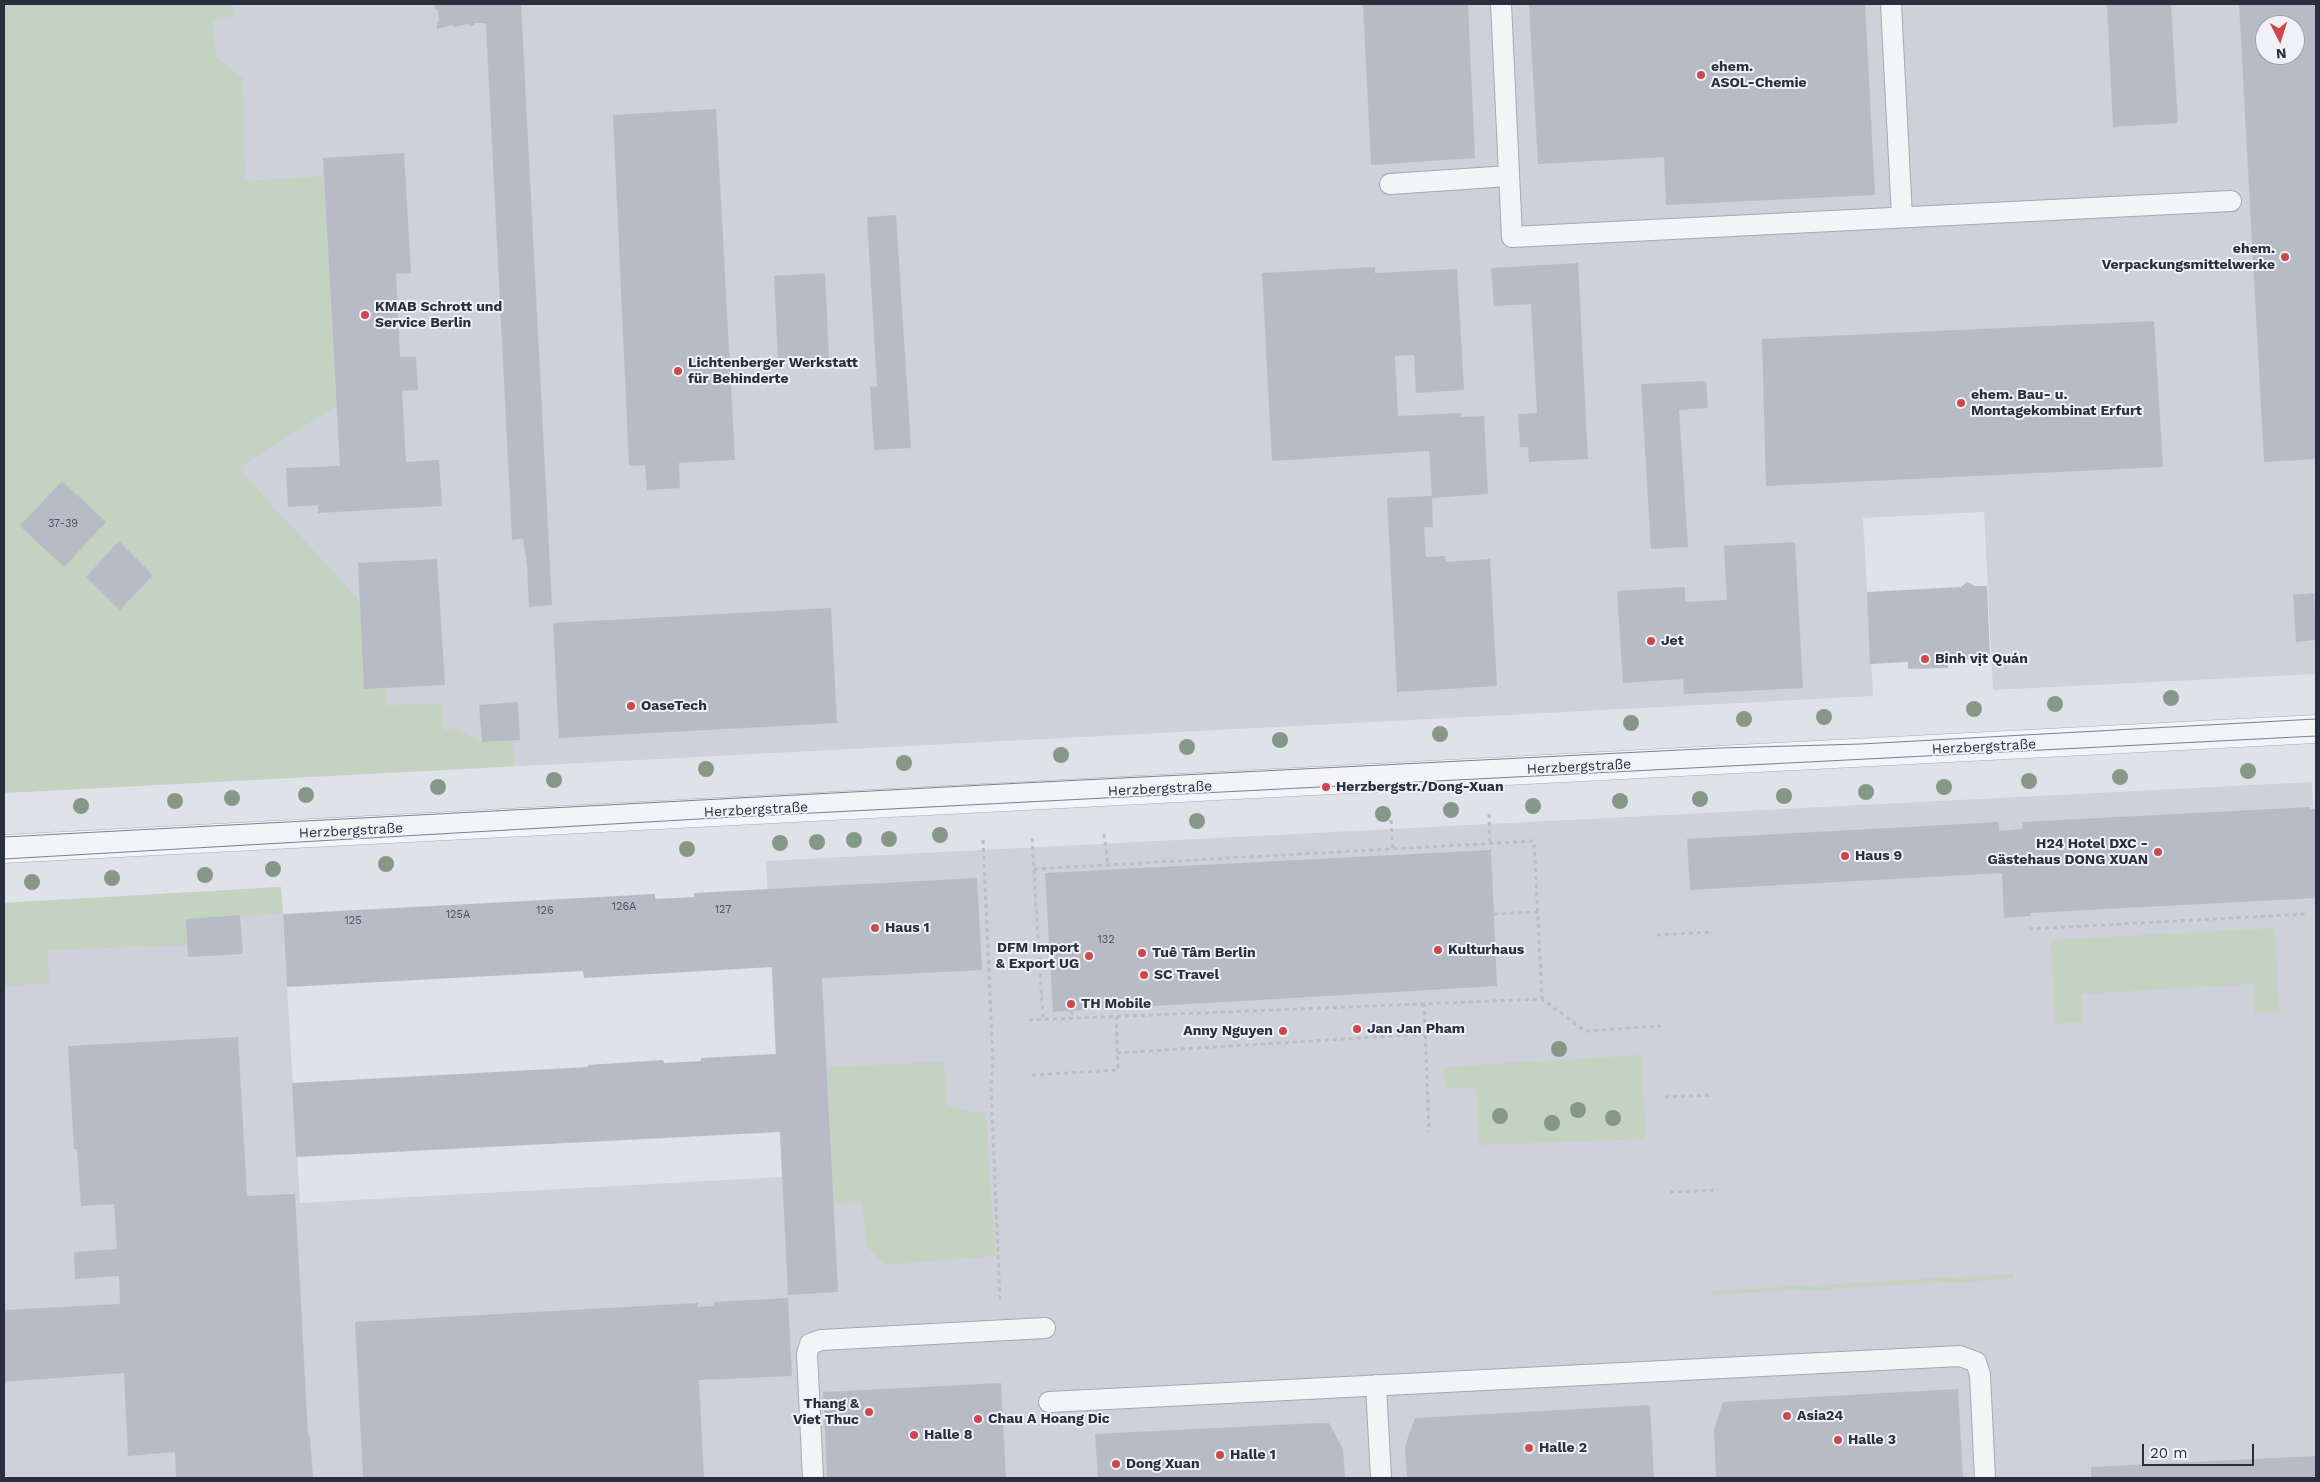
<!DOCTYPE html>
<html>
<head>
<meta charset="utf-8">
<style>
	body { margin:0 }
	#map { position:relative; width:2320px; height:1482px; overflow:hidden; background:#e0e2e9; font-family:"Work Sans",sans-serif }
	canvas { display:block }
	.frame { position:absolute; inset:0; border:5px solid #292f3f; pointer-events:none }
	.north { position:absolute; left:2255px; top:15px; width:50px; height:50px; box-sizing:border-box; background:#eff1f6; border:1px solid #a0a3ad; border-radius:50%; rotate:175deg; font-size:14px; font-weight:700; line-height:20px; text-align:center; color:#292f3f }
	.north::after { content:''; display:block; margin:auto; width:18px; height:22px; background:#cb4850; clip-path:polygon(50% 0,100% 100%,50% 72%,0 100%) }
	.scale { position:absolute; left:2142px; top:1444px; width:112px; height:22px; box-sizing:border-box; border:2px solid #292f3f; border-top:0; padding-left:6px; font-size:15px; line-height:18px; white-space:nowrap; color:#292f3f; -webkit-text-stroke:4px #eff1f6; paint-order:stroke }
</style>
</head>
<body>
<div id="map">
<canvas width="2320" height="1482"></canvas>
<div class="frame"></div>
<div class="north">N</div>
<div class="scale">20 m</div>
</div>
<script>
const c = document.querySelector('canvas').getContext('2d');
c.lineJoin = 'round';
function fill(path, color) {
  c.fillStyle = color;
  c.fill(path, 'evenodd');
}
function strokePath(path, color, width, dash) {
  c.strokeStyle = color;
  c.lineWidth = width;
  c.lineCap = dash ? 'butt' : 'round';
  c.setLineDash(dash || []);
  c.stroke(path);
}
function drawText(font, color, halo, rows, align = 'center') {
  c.font = font + ' "Work Sans",sans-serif';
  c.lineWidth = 4;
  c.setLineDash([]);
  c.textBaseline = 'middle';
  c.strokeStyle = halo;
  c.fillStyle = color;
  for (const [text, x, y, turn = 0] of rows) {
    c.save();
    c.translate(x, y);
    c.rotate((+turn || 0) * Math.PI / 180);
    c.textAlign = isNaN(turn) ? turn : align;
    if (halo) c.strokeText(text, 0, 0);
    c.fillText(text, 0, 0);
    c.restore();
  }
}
fill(new Path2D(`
	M4 4H2316V674L1993 690 1984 512 1863 518 1873 696 22 792ZM2265 25H2295V55H2265Z
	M2312 782 2316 870V1478H4V903L281 887 300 1203 782 1177 766 861Z`), '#ced1da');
fill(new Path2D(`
	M4 4H232L235 15 212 21 217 58 243 79 245 181 324 176 336 406 238 468 360 601 364 689H385V705L443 704V731L455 728 482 742 514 740 513 766 4 793Z
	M281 887 283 914 186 919 187 945 48 950 49 983 4 986V903Z
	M2275 928 2279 1012 2255 1013 2253 984 2081 994 2082 1022 2055 1024 2051 940Z
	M1641 1055 1646 1139 1479 1145 1476 1087 1445 1089 1444 1067Z
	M944 1062 946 1105 978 1113 985 1111 995 1256 885 1265 867 1246 862 1203 833 1204 827 1067Z
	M2013 1274V1279L1713 1295V1291Z`), '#c4d2c1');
fill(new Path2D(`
	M438 4H521L552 605 529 607 527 565 523 539 512 540 486 25 485 23H474L475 26H469L468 24 453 27V25L437 29V22L439 23 438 10H435V5Z
	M1363 4H1468L1475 158 1371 165Z
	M1529 4H1865L1875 195 1666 205 1664 157 1538 164Z
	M2107 4H2171L2178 123 2113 127Z
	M2239 4H2316V459L2264 462ZM2265 25H2295V55H2265Z
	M716 109 735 460 679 463 680 488 647 490 645 465 629 466 613 115Z
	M404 153 411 273 396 274 400 357H416L418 390 402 391 406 462 439 460 442 506 318 513V505L288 507 286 468 340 466 323 158Z
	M896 215 911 448 874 450 870 387 877 386 867 217Z
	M1578 263 1588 459 1529 462 1528 447H1520L1518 414 1537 413 1531 304 1494 306 1491 268Z
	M1375 267V273L1457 269 1464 390 1416 393 1414 355 1395 356 1398 416 1461 413V417L1484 416 1488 494 1432 498 1433 527H1424L1426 557 1445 556 1446 562 1490 559 1497 686 1397 692 1387 498 1432 496 1429 451 1272 461 1262 273Z
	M825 273 829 359 778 361 774 276Z
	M2154 321 2163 467 1766 486 1762 339Z
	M1706 381 1708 408 1679 410 1688 547 1651 549 1641 384Z
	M62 481 106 522 64 567 20 526Z
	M119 541 153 575 120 610 86 577Z
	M1795 542 1803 688 1684 694 1683 679 1623 683 1617 591 1685 587V602L1727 600 1724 546Z
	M437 559 445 685 364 689 358 563Z
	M1967 582 1975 586H1987L1990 658 1948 661V668L1908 669V662L1870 664 1867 592 1961 587Z
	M2314 593 2316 640 2296 642 2293 595Z
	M831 608 837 723 559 738 553 623Z
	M518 702 520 740 482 742 479 705Z
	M2310 807V809H2316V898L2030 913 2031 916 2004 918 2002 873 1690 890 1687 839 1999 822V831L2023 829 2022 822Z
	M1491 850 1497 986 1053 1012 1045 873Z
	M977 878 982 970 822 978 838 1292 788 1295 780 1132 296 1157 292 1083 588 1067V1065L663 1060 664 1063 701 1061V1058L776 1054 772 967 584 978 583 971 287 987 283 914 655 894V899L694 897V893Z
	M240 915 243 954 188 957 186 919Z
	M238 1037 247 1196 295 1194 308 1435 310 1436 313 1478H176L175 1452 128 1456 124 1373 4 1382V1310L120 1304 119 1276 75 1279 74 1252 117 1249 114 1204 81 1206 77 1149H74L68 1046Z
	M788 1298 792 1376 699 1380 704 1478H363L355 1322 698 1303V1307L714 1306V1302Z
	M1001 1383 1006 1478H827L823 1392Z
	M1958 1389 1963 1478H1716L1714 1429 1723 1402Z
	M1650 1405 1654 1478H1407L1405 1446 1415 1418Z
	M1317 1423H1329L1343 1449 1345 1478H1098L1095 1434Z
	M2316 1456V1478H2091V1467Z`), '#b7bbc5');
const service = new Path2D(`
	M1501 4 1512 237 2231 201
	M1891 4 1902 217
	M1390 184 1509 176
	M1376 1385 1381 1478
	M1049 1402 1960 1356 1976 1362 1980 1375 1985 1478
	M813 1478 807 1354 810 1344 821 1340 1045 1328`);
const tertiary = new Path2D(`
	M4 849 2316 729`);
strokePath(service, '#a5a9b3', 22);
strokePath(tertiary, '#a5a9b3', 29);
strokePath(new Path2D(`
	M1489 814 1490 844
	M1391 820 1393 850
	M1104 834 1108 865
	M1032 838 1043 1020
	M983 840 993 1062 991 1086 1000 1302
	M1034 869 1534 841 1542 999
	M1494 914 1538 912
	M2029 929 2306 914
	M1657 935 1712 932
	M1424 1003 1429 1132
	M1072 1011V1019
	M1029 1020 1542 999 1585 1031 1661 1026
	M1117 1053 1425 1034
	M1032 1075 1118 1070 1116 1017
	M1665 1097 1713 1095
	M1670 1192 1719 1190`), '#babdc3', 3, [4, 4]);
strokePath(service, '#f2f4f7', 20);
strokePath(tertiary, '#f2f4f7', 28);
strokePath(new Path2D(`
	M4 837 1003 784 1720 748 1861 744 2316 719
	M4 859 734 817 2316 736`), '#7a8192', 1);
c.fillStyle = '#859887';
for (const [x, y] of [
	[2171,698],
	[2055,704],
	[1974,709],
	[1824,717],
	[1744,719],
	[1631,723],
	[1440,734],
	[1280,740],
	[1187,747],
	[1061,755],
	[904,763],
	[706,769],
	[2248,771],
	[2120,777],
	[554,780],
	[2029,781],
	[438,787],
	[1944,787],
	[1866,792],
	[306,795],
	[1784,796],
	[232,798],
	[1700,799],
	[175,801],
	[1620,801],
	[81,806],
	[1533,806],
	[1451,810],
	[1383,814],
	[1197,821],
	[940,835],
	[889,839],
	[854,840],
	[817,842],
	[780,843],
	[687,849],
	[386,864],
	[273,869],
	[205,875],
	[112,878],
	[32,882],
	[1559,1049],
	[1578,1110],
	[1500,1116],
	[1613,1118],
	[1552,1123]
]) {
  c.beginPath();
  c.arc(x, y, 8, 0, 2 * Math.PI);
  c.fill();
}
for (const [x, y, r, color] of [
	[1701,75,5,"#cb4850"],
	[2285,257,5,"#cb4850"],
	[365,315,5,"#cb4850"],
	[678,371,5,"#cb4850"],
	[1961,403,5,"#cb4850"],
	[1651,641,5,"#cb4850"],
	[1925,659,5,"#cb4850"],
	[631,706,5,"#cb4850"],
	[1326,787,5,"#cb4850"],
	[2158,852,5,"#cb4850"],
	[1845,856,5,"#cb4850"],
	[875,928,5,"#cb4850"],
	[1438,950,5,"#cb4850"],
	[1142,953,5,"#cb4850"],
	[1089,956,5,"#cb4850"],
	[1144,975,5,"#cb4850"],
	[1071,1004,5,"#cb4850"],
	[1357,1029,5,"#cb4850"],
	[1283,1031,5,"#cb4850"],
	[869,1412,5,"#cb4850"],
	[1787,1416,5,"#cb4850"],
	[978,1419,5,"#cb4850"],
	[914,1435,5,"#cb4850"],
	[1838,1440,5,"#cb4850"],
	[1529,1448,5,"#cb4850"],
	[1220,1455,5,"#cb4850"],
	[1116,1464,5,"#cb4850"]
]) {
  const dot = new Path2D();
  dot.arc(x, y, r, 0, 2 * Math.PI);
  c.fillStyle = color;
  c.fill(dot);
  strokePath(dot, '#eff1f6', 2);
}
drawText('11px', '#4c5260', null, [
	["37-39",63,524],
	["126A",624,907],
	["127",723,910],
	["126",545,911],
	["125A",458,915],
	["125",353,921],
	["132",1106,940]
]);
drawText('bold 14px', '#292f3f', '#eff1f6', [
	["ehem.",1711,67],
	["ASOL-Chemie",1711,83],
	["ehem.",2275,249,"right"],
	["Verpackungsmittelwerke",2275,265,"right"],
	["KMAB Schrott und",375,307],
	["Service Berlin",375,323],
	["Lichtenberger Werkstatt",688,363],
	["für Behinderte",688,379],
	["ehem. Bau- u.",1971,395],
	["Montagekombinat Erfurt",1971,411],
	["Jet",1661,641],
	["Binh vịt Quán",1935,659],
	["OaseTech",641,706],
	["Herzbergstr./Dong-Xuan",1336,787],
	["H24 Hotel DXC -",2148,844,"right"],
	["Gästehaus DONG XUAN",2148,860,"right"],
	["Haus 9",1855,856],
	["Haus 1",885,928],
	["DFM Import",1079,948,"right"],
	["& Export UG",1079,964,"right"],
	["Kulturhaus",1448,950],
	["Tuê Tâm Berlin",1152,953],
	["SC Travel",1154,975],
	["TH Mobile",1081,1004],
	["Jan Jan Pham",1367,1029],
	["Anny Nguyen",1273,1031,"right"],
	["Thang &",859,1404,"right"],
	["Viet Thuc",859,1420,"right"],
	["Asia24",1797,1416],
	["Chau A Hoang Dic",988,1419],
	["Halle 8",924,1435],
	["Halle 3",1848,1440],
	["Halle 2",1539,1448],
	["Halle 1",1230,1455],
	["Dong Xuan",1126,1464]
], 'left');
drawText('14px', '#292f3f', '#eff1f6', [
	["Herzbergstraße",1984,747,-3],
	["Herzbergstraße",1579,767,-3],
	["Herzbergstraße",1160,789,-3],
	["Herzbergstraße",756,810,-3],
	["Herzbergstraße",351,831,-3]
]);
</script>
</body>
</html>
